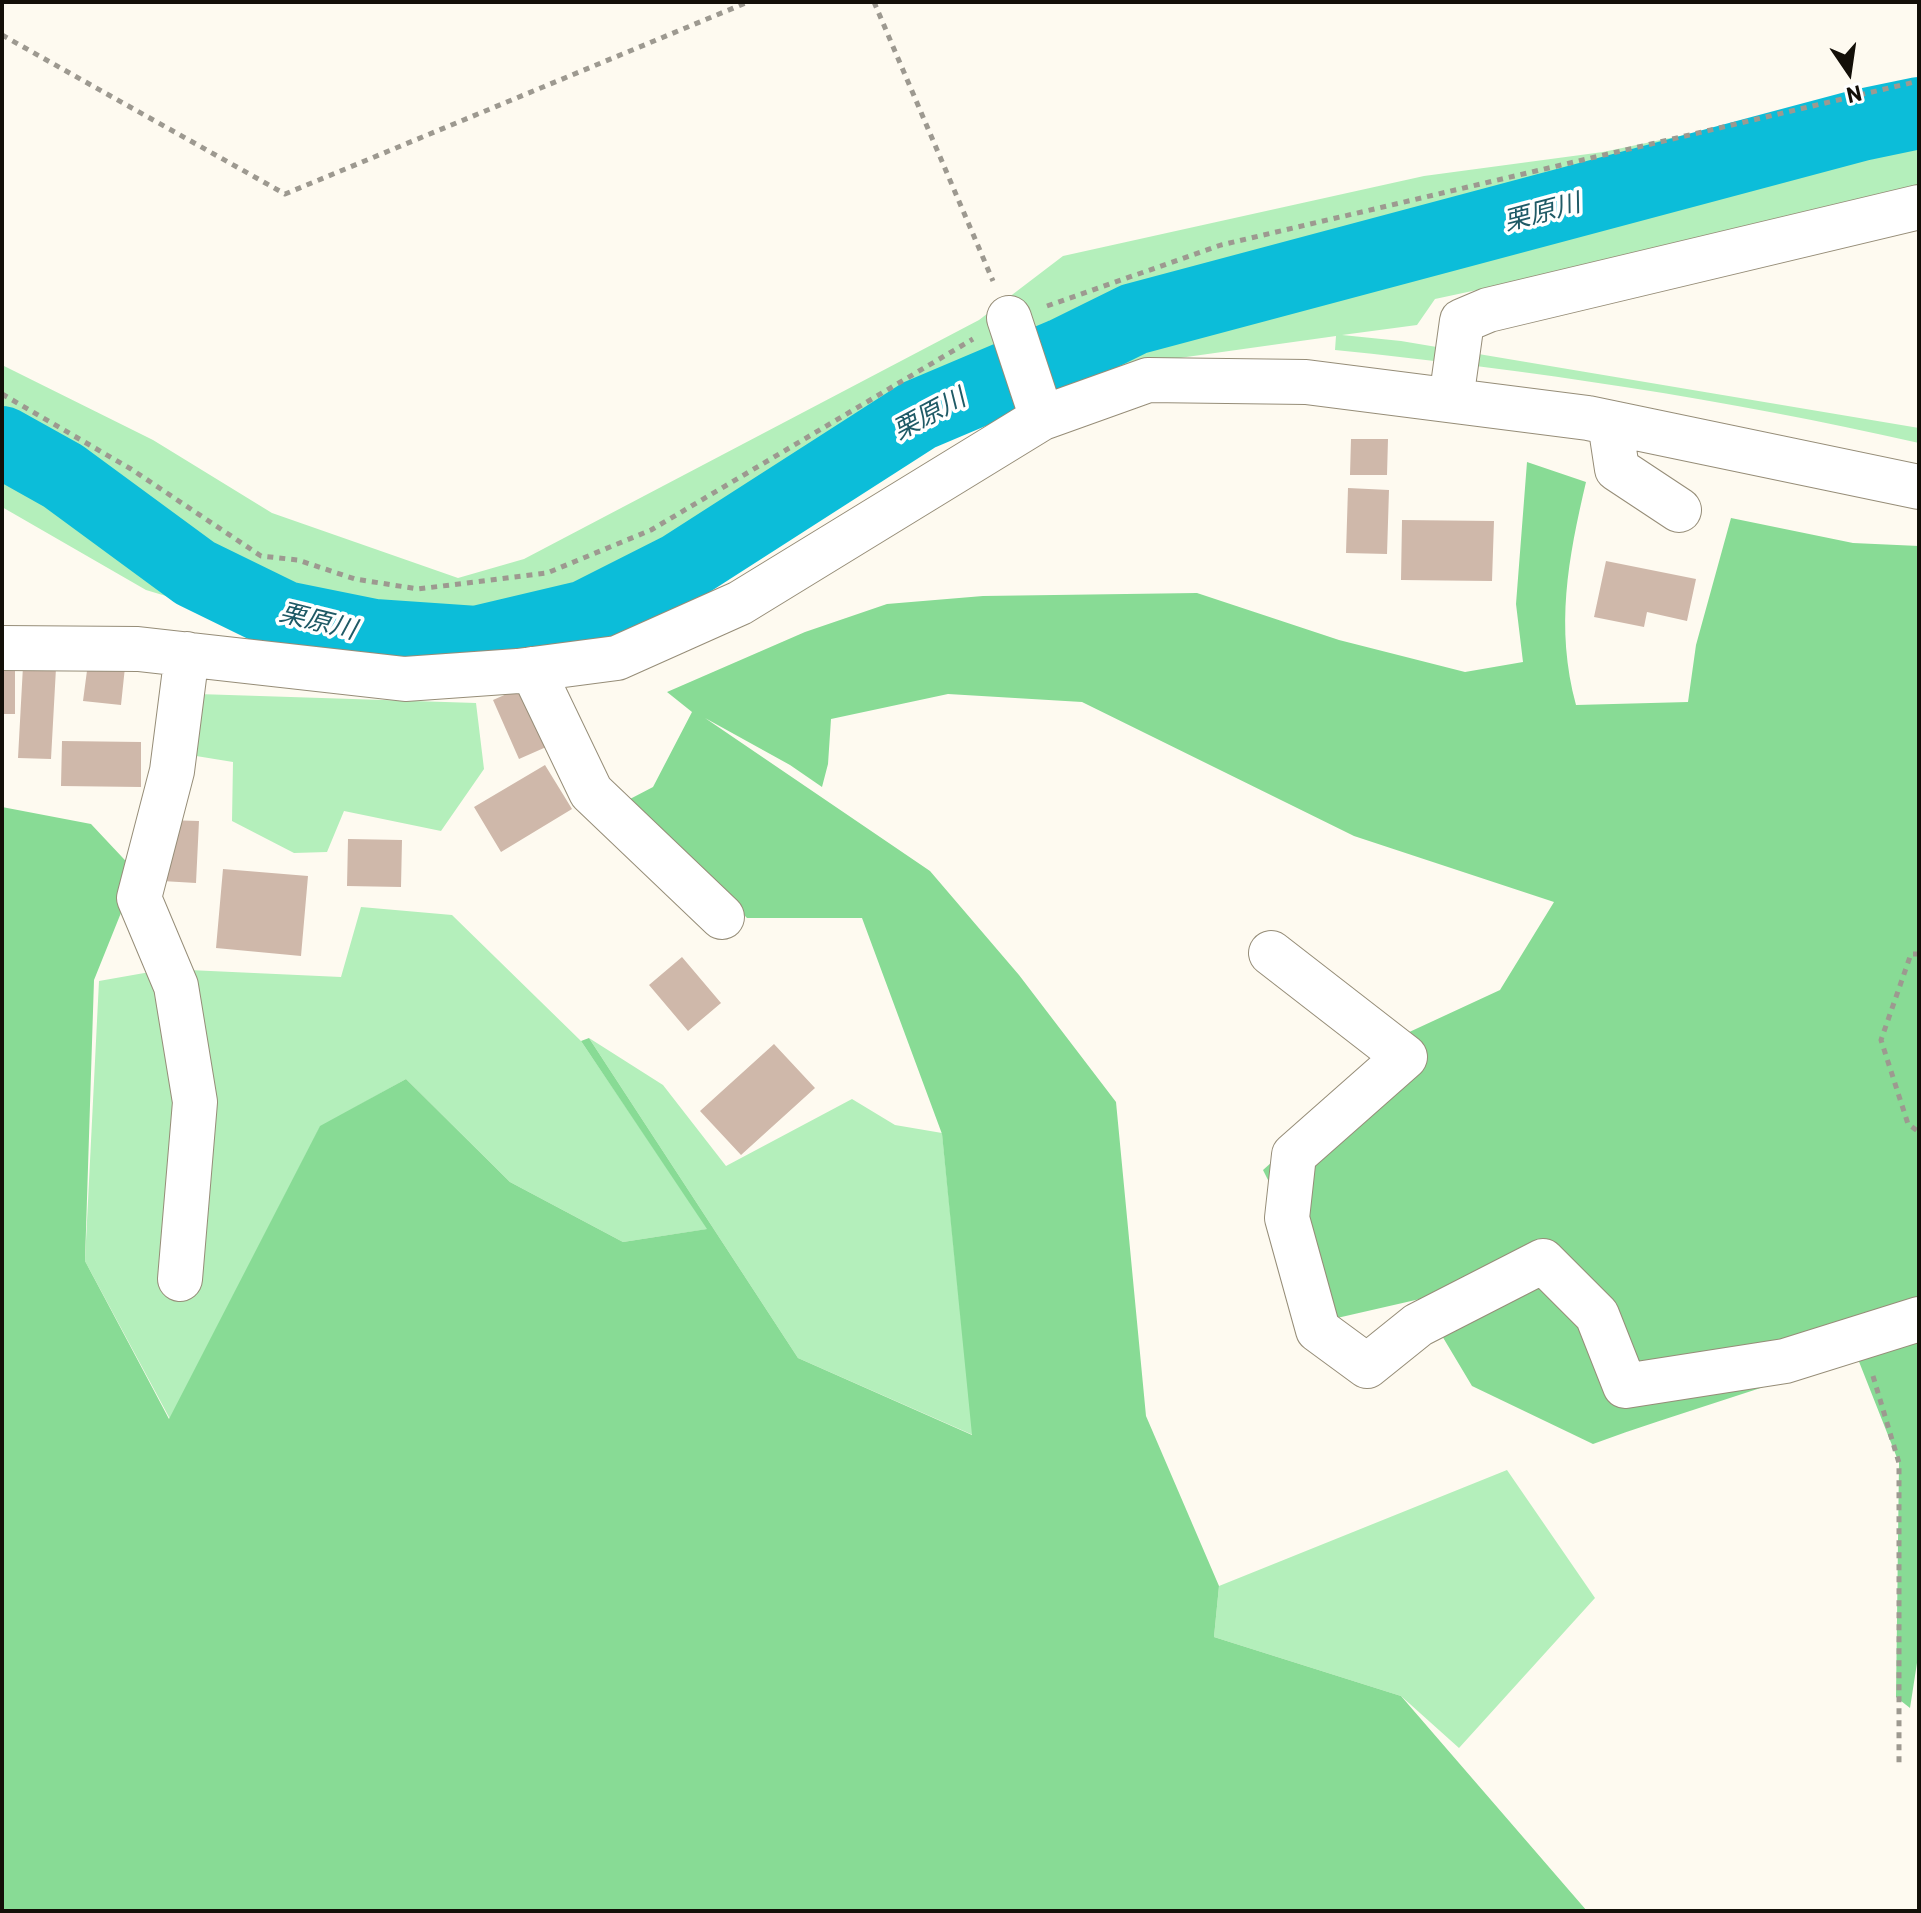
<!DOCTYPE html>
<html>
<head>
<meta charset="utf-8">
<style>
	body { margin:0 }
	#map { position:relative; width:1921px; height:1913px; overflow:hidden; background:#fefaf0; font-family:Barlow,sans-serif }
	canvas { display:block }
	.frame { position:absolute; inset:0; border:4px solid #130f08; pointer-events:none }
	.north { position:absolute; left:1809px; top:32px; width:80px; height:80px; -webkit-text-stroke:6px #fff; paint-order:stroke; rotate:167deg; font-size:22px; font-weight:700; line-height:32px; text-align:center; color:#130f08 }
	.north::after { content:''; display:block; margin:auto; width:28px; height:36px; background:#130f08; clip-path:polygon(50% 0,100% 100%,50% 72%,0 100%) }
</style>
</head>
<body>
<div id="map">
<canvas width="1921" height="1913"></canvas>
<div class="frame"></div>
<div class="north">N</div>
</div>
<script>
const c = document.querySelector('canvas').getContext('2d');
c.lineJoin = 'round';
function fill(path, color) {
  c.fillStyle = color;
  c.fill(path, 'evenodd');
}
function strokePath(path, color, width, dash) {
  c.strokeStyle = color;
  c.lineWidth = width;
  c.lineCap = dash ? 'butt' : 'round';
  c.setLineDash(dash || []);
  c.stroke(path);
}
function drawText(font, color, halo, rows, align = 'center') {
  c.font = font + ' Barlow,"Noto Sans JP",sans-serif';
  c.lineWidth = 7;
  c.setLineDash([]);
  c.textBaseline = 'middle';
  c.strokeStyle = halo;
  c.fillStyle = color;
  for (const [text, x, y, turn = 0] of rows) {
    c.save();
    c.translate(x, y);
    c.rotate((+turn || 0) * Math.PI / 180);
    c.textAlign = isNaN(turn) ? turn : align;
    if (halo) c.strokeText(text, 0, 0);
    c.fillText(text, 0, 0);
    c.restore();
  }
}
fill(new Path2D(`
	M1919 86V207L1617 260 1435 299 1417 325 1342 335 1401 341 1919 428V443C1726 399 1531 370 1335 350L1336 336 1108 368 935 446 685 600 555 651 379 660 146 590 2 507V365L153 440 272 513 458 578 524 559 979 320 1063 256 1424 176 1603 152Z
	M198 694 476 703 484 769 441 831 344 811 327 852 294 853 232 821 233 762 190 755Z
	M361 907 452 915 581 1041 708 1229 623 1242 510 1182 406 1079 320 1127 170 1419 85 1261 99 981 167 969 341 977Z
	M589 1038 663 1085 726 1166 852 1099 895 1125 942 1133 973 1435 798 1358Z
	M1507 1470 1595 1598 1459 1748 1401 1696 1214 1637 1219 1586Z`), '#b4efbb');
fill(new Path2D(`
	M1527 462 1586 482C1568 559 1555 627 1576 705L1688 702 1696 645 1731 518 1853 543 1919 546V1650L1910 1708 1896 1697 1899 1463 1856 1354C1769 1388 1680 1412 1593 1444L1472 1386 1420 1299 1337 1318 1263 1170 1354 1089 1405 1034 1500 990 1554 902 1354 836 1082 702 948 694 831 719 828 764 822 787 790 765 705 718 930 871 1019 975 1116 1102 1146 1416 1219 1586 1214 1637 1401 1696 1587 1911H2V807L91 824 137 873 94 980 85 1261 169 1419 320 1126 406 1079 510 1182 623 1242 707 1229 581 1041 589 1038 798 1358 972 1435 942 1134 862 918H747L630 799 653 787 692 712 667 692 805 632 887 604 983 596 1197 593 1339 640 1465 672 1523 662 1516 604Z`), '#88db95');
strokePath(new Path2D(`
	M2 442 63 476 195 573 285 617 374 635 476 642 586 616 679 569 919 415 1063 354 1134 319 1861 125 1919 113`), '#0cbdd9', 72);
fill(new Path2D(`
	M1351 439H1388L1387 475H1350Z
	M1348 488 1389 490 1387 554 1346 553Z
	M1402 520 1494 521 1492 581 1401 580Z
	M1606 561 1696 579 1687 621 1647 612 1644 627 1594 617Z
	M88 663 125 667 121 705 83 701Z
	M2 664 15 665V714H2Z
	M23 666 56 668 51 759 18 758Z
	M527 685 553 744 519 759 493 700Z
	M62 741 141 742V787L61 786Z
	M545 765 572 809 501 852 474 807Z
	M166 820 199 821 196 883 162 881Z
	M348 839 402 840 401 887 347 886Z
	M223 869 308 876 301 956 216 948Z
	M682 957 721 1003 688 1031 649 985Z
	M774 1044 815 1088 741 1155 700 1111Z`), '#cfb8aa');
const minor = new Path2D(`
	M1009 318 1042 418
	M1451 400 1462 321 1488 310 1919 207
	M1610 423 1617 469 1679 510
	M2 648 138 649 405 679 518 671 617 658 740 603 1042 418 1148 380 1306 382 1588 418 1919 487
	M532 669 591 792 722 917
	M1271 953 1405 1057 1294 1155 1287 1218 1318 1330 1367 1366 1418 1325 1543 1261 1597 1315 1625 1386 1785 1361 1919 1319
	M180 1279 195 1102 176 986 139 898 172 771 187 654`);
strokePath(minor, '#968d78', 46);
strokePath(new Path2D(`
	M874 2 993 281
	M2 35 285 194 748 2
	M1047 306 1221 245 1919 81
	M2 394 131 469 261 556 298 560 355 579 418 589 547 573 651 530 973 339
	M1919 954H1911L1881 1040 1908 1124 1919 1132
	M1873 1376 1899 1463V1763`), '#9d9990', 5, [6, 6]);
strokePath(minor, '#fff', 44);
drawText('italic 26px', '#1f5a66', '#fff', [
	["栗原川",1542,212,-15],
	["栗原川",929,414,-28],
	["栗原川",318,621,14]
]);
</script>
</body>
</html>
